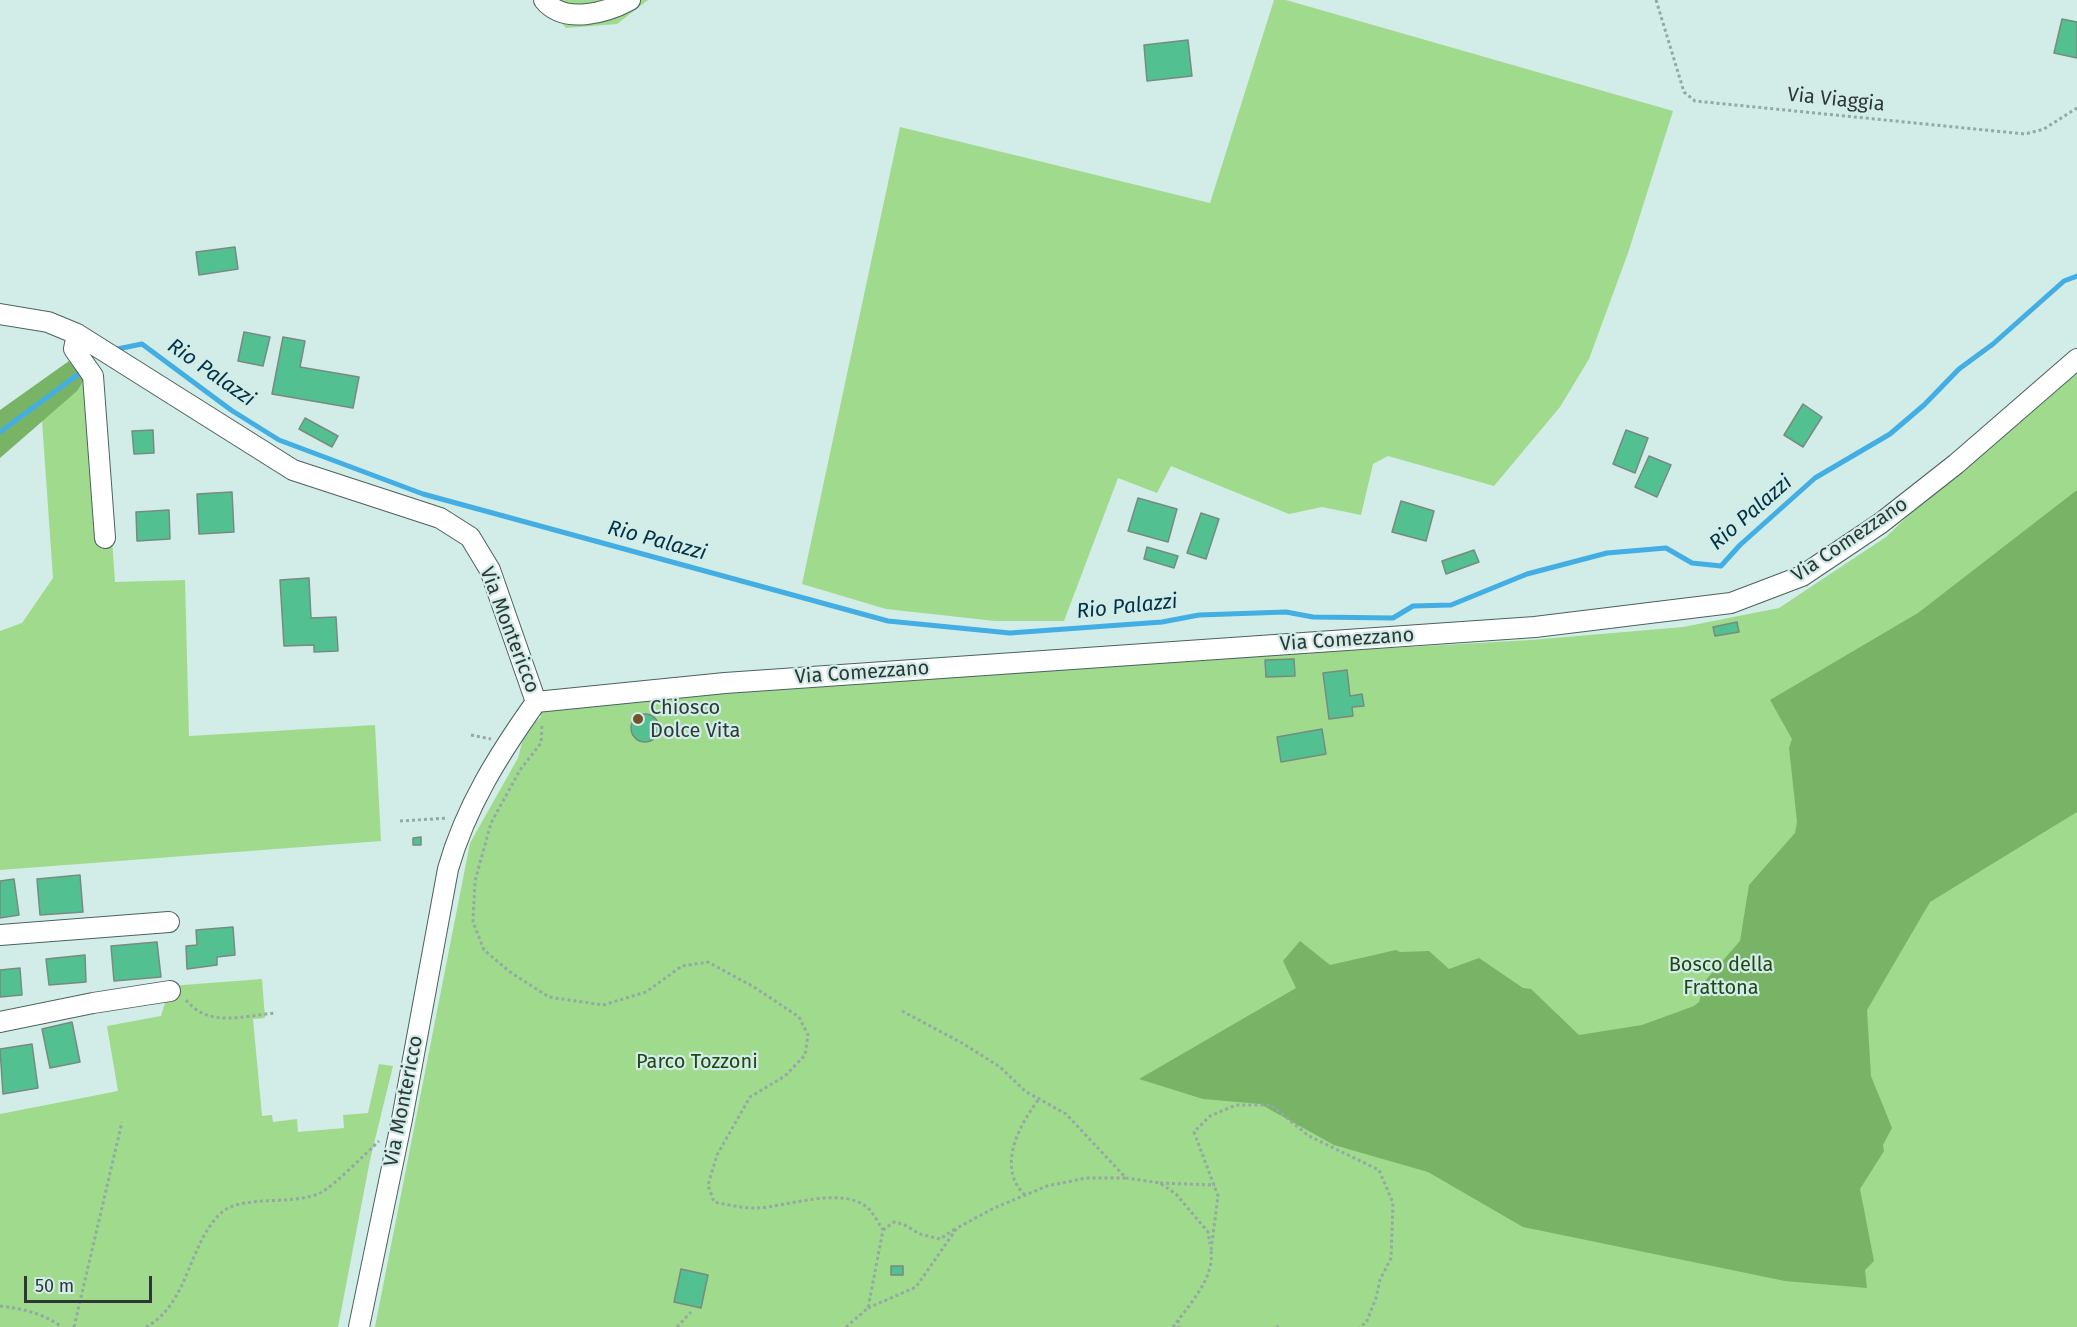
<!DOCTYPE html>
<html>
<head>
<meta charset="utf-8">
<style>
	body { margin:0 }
	#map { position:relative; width:2077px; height:1327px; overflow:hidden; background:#d2ece8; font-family:"Fira Sans",sans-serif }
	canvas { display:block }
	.scale { position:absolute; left:24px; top:1276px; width:128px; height:27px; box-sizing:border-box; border:3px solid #2d3736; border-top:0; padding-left:8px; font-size:18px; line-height:21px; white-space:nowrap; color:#2d3736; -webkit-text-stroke:4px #d2ece8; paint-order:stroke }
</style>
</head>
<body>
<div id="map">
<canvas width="2077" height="1327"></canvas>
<div class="scale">50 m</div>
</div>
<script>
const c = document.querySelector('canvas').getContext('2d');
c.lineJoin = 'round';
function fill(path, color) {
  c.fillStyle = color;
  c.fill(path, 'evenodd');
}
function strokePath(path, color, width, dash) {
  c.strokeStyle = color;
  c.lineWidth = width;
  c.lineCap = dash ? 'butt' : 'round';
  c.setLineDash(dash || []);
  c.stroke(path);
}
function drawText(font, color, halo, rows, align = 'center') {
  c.font = font + ' "Fira Sans",sans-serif';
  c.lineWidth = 4.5;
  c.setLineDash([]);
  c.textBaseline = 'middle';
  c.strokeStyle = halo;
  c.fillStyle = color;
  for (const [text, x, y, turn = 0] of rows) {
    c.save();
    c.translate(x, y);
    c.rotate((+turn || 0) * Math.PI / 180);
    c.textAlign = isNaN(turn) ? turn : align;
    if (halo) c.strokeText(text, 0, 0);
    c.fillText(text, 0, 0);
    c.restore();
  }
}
fill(new Path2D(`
	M541 0H648L617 24 566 28Z
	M1274 0H1286L1673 111 1628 253 1589 359 1560 407 1494 486 1388 456 1373 464 1361 515 1322 507 1289 514 1171 466 1157 493 1118 478 1064 621H995L886 609 802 584 900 127 1210 203Z
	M2077 355V1327H375L470 843 518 758 525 731 541 717 539 705 1088 660 1337 651 1531 640 1683 627 1779 608 1886 537Z
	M100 369 115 582 185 580 189 736 375 725 381 841 0 870V631L22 623 53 578 42 421C62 404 80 383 100 369Z
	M262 979 265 1018 253 1019 262 1116 272 1115 273 1122 297 1119 298 1132 344 1128 343 1115 368 1113 379 1064 393 1066 370 1160 338 1327H0V1114L118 1091 107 1026 161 1016 170 986Z`), '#a0da8d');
fill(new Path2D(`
	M69 361 84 380 77 391 0 458V410Z
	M2077 490V812L1930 902 1867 1010 1871 1076 1892 1128 1883 1145 1884 1151 1860 1189 1874 1261 1865 1270 1867 1288 1785 1281 1523 1227 1428 1172 1334 1145 1260 1104 1203 1099 1139 1079 1296 988 1283 961 1300 941 1330 965 1396 950 1400 952 1429 951 1449 969 1479 958 1523 988 1531 989 1579 1035 1642 1025 1694 1006 1699 1002 1704 982 1740 941 1749 885 1795 833 1797 822 1789 748 1792 739 1770 700 1918 613Z`), '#79b366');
strokePath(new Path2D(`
	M117 349 142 344 231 410 279 440 423 494 888 621 1010 633 1162 622 1199 615 1286 612 1313 617 1393 618 1413 606 1451 605 1527 574 1607 553 1666 548 1692 563 1721 566 1740 545 1815 478 1890 434 1924 405 1959 369 1993 344 2064 281 2077 276
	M0 432 80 373`), '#43aee3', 5);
const building = new Path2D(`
	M2062 19 2077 22V58L2054 53Z
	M1188 40 1192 76 1147 81 1144 45Z
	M235 247 238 269 199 275 196 252Z
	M244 332 270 337 263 366 238 361Z
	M283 337 305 341 300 367 359 377 353 408 272 394Z
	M1803 404 1822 417 1803 447 1784 435Z
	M305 418 338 436 332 447 299 429Z
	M153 430 154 453 134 454 132 431Z
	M1626 430 1648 438 1635 473 1613 464Z
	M1649 456 1671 465 1657 497 1635 487Z
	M232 492 234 532 199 534 197 494Z
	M1138 498 1177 509 1168 542 1128 531Z
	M1401 501 1434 511 1426 541 1392 532Z
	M169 510 170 539 137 541 136 512Z
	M1201 513 1219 519 1206 559 1187 553Z
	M1147 547 1178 556 1174 568 1144 559Z
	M1474 550 1479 562 1446 574 1442 561Z
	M309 578 311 618 336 617 338 651 314 652V645L284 646 280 580Z
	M1737 622 1739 632 1715 636 1713 627Z
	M1294 659 1295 676 1266 677 1265 660Z
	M1347 670 1350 696 1362 694 1364 706 1352 707 1353 716 1329 719 1323 673Z
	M631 728a14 14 0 1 1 28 0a14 14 0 1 1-28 0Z
	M1322 729 1326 754 1281 762 1277 737Z
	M421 837V845H413V838Z
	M80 875 83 912 40 915 37 879Z
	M14 879 19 915 0 918V881Z
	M233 927 235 955 217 957V965L187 969 186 946 197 945 196 930Z
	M157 942 161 977 114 981 111 946Z
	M85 955 86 982 49 985 46 959Z
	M20 968 22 995 0 997V970Z
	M72 1022 80 1062 50 1068 42 1029Z
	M32 1044 38 1088 3 1094 0 1049Z
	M891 1266H903V1275H891Z
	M681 1269 708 1275 701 1308 674 1302Z`);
fill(building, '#53c091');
strokePath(building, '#778b80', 1.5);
const minor = new Path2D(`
	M544 0C564 25 606 13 630 0
	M0 314 48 322 77 334 293 470 440 518 470 537 490 570 536 702C499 754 466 806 448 869L402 1119 359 1327
	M77 334 74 349 93 376 105 538
	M536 702 725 683 1535 627 1731 603 1802 576 1881 523 1956 464 2077 359
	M0 935 169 922
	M0 1022 93 1003 170 991`);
strokePath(minor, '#4b625f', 22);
strokePath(new Path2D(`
	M1656 0 1684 92 1695 101 2025 134 2044 129 2077 108
	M542 726 541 743 520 770 491 823 475 881 473 922 484 950 510 972 549 997 603 1005 646 992 682 966 708 962 754 987 799 1017 808 1035 805 1055 785 1076 750 1097 717 1155 708 1185 714 1202C728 1205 742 1208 756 1208 788 1207 845 1184 870 1210 875 1216 879 1224 883 1230L868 1308 846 1327
	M471 735 491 739
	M400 821 448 818
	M186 1000C209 1028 242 1016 275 1013
	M902 1011 962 1043 1000 1067 1025 1091 1066 1114 1126 1178 1160 1183 1176 1194 1208 1232 1210 1244
	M1160 1183 1215 1185
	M1025 1195C996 1168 1019 1125 1039 1099
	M883 1230 894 1222 903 1224 920 1234 940 1239 955 1229
	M1211 1250 1218 1196 1194 1132 1210 1116 1236 1105H1271L1309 1136 1379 1170 1393 1203 1391 1258 1380 1280 1376 1298 1366 1323 1359 1327
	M0 1306C24 1309 42 1313 62 1327
	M868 1308 916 1287 957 1228 994 1208 1047 1186 1086 1178H1126
	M1178 1320 1179 1327
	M74 1327 122 1122
	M146 1327C189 1304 188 1244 221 1213 242 1194 293 1206 320 1193 333 1187 366 1153 379 1141
	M677 1327 691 1312
	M1173 1327C1189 1305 1215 1278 1211 1250
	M1276 1327H1279`), '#94a8a5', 3, [3, 3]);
strokePath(minor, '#fff', 20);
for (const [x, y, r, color] of [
	[638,719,6,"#75522b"]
]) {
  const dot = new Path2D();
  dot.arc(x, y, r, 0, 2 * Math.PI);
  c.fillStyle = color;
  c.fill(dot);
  strokePath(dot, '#d2ece8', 2);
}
drawText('20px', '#2d3736', '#d2ece8', [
	["Via Viaggia",1836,100,6],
	["Via Comezzano",1850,540,-34],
	["Via Montericco",509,630,69],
	["Via Comezzano",1347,640,-4],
	["Via Comezzano",862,673,-4],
	["Via Montericco",404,1101,-79]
]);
drawText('20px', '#2d3736', '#d2ece8', [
	["Chiosco",650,708],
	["Dolce Vita",650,731]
], 'left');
drawText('20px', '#214712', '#d2ece8', [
	["Bosco della",1721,965],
	["Frattona",1721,988],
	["Parco Tozzoni",697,1062]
]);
drawText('italic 21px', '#023247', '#d2ece8', [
	["Rio Palazzi",211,373,35],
	["Rio Palazzi",1751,513,-41],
	["Rio Palazzi",657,541,15],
	["Rio Palazzi",1127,607,-6]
]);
</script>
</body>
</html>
